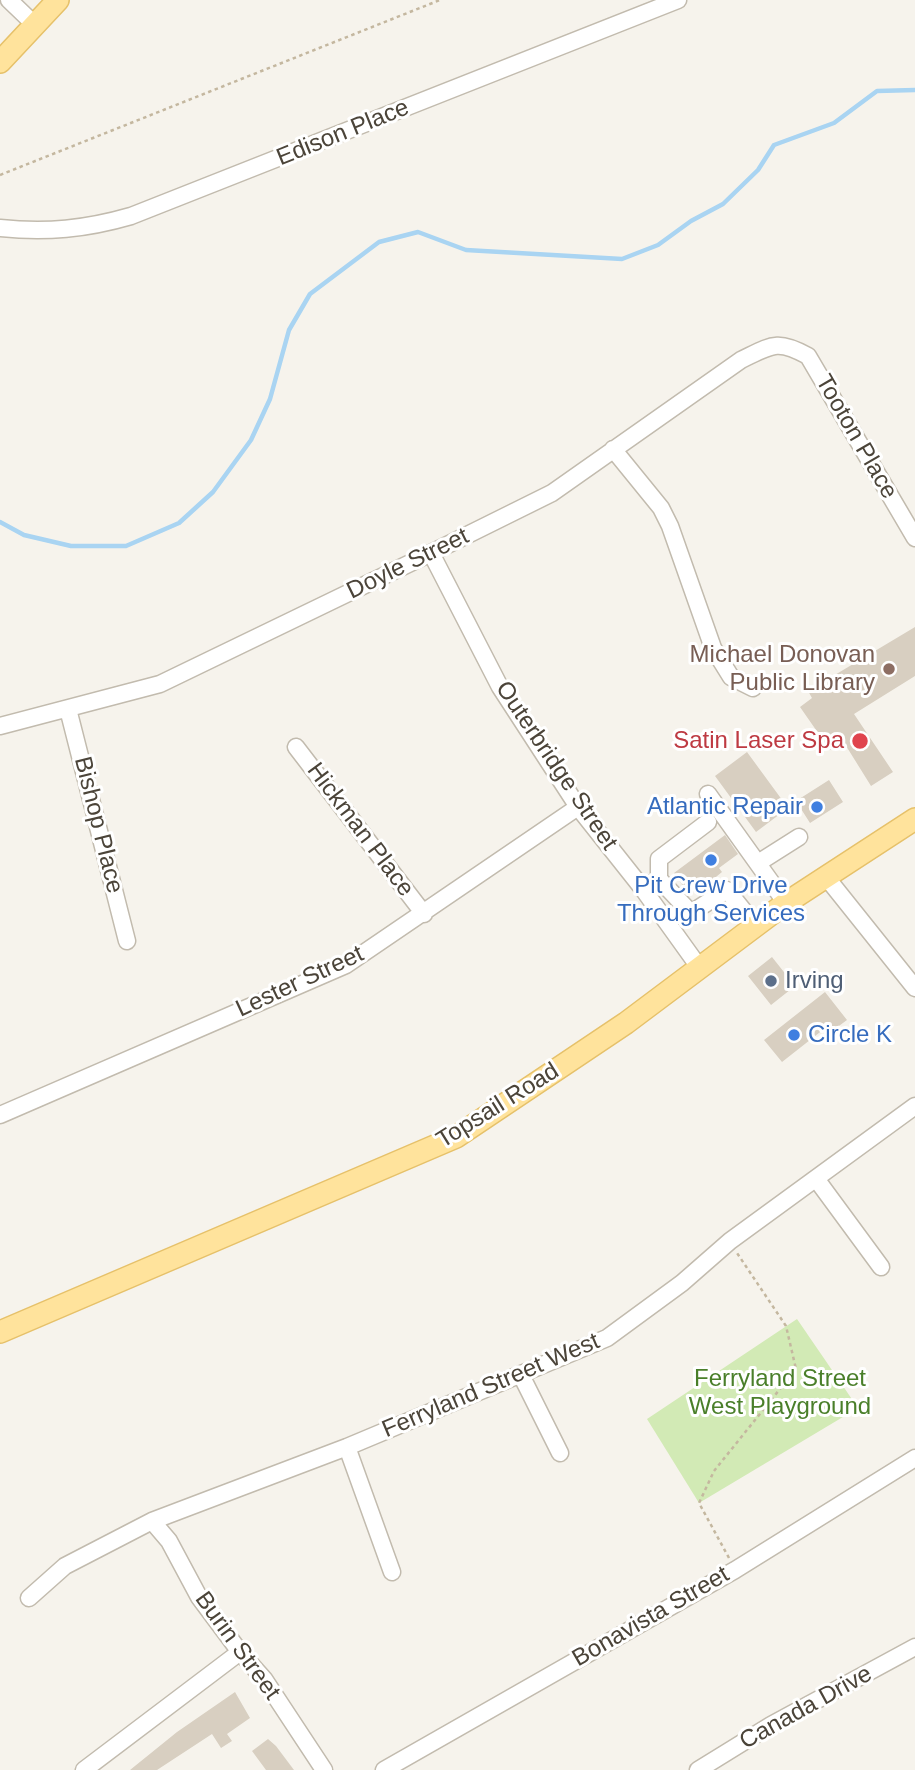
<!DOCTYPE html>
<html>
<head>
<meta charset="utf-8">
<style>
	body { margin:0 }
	canvas { display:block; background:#f6f3ec }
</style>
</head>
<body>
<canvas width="915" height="1770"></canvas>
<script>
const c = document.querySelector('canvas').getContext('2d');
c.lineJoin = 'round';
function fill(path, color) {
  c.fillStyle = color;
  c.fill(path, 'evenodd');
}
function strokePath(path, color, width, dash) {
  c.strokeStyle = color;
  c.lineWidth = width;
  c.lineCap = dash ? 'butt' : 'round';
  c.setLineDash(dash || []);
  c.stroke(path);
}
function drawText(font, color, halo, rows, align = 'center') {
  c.font = font + ' Helvetica,sans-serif';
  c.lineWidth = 6;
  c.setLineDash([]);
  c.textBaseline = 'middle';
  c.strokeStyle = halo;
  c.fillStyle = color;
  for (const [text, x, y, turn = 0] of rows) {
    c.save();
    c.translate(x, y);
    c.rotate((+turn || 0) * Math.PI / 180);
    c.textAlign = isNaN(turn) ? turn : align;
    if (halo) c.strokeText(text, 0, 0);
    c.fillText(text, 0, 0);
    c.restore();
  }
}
fill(new Path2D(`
	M797 1319 858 1408 699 1503 647 1419Z`), '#d2eab5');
strokePath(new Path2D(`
	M0 522 24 535 71 546H126L179 523 213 492 251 440 270 399 289 330 310 294 379 242 418 232 466 250 622 259 658 245 691 221 723 204 758 170 774 145 834 123 877 91 915 90`), '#a9d4f2', 4.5);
fill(new Path2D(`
	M915 627V676L854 714 893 772 871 786 843 741 830 750 800 707 812 698 808 691Z
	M747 752 788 808 756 832 715 776Z
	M829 780 843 802 810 823 796 801Z
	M725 835 738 854 719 868 722 872 711 881 708 877 687 892 674 873Z
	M772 957 795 986 771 1005 748 976Z
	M825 992 847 1020 828 1034 824 1029 782 1062 764 1040Z
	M235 1692 250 1718 227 1734 232 1741 221 1748 212 1734 157 1770H130L177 1732Z
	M268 1739 276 1746 294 1770H266L252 1751Z`), '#d8cfc1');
const minor = new Path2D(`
	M9 0 34 24
	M0 228C46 233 86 229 131 216L678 0
	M613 449 661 508 670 526 713 648 731 677 753 688
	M431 553 500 687 578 807 643 889 699 967
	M68 709 127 941
	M0 726 160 684 431 553 552 493 741 360C772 345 777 339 808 356L915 538
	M296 747 424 914
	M708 794 786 903
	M758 863 799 837
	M827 878 915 988
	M659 879V859L708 822
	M643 889 659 879 691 913 727 890 755 925
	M0 1115 346 965 578 807
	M817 1180 881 1267
	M521 1375 560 1453
	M347 1447 392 1572
	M152 1521 169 1541 199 1597 240 1652 264 1679 324 1770
	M29 1598 65 1566 152 1521 347 1447 607 1338 682 1283 730 1241 915 1106
	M84 1770 240 1652
	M384 1770 735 1570 915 1458
	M698 1770 771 1725 915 1647`);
const major = new Path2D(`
	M0 62 58 0
	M0 1332 456 1137 626 1023 786 903 915 819`);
strokePath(minor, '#c2bbae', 19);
strokePath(major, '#e6c16a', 24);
strokePath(new Path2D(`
	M0 175 440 0
	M729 1558 699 1503 714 1471 796 1369 786 1326 737 1253`), '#c4b79f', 2.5, [3.5, 3.5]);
strokePath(minor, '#fff', 16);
strokePath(major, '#ffe39c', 21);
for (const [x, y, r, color] of [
	[889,669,7,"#8d6e63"],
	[860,741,9,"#e0444e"],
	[817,807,7,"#3f7fe0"],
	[711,860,7,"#3f7fe0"],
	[771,981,7,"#5c6f8a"],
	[794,1035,7,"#3f7fe0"]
]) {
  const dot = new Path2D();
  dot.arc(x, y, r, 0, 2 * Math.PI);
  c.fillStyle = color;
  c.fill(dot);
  strokePath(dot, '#fff', 2.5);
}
drawText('24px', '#4b4439', '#fff', [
	["Edison Place",343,133,-22],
	["Tooton Place",856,437,60],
	["Doyle Street",408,564,-26],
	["Outerbridge Street",556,766,56],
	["Bishop Place",98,825,76],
	["Hickman Place",360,830,53],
	["Lester Street",300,982,-25],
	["Topsail Road",498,1106,-32],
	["Ferryland Street West",491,1386,-23],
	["Bonavista Street",651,1617,-30],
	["Burin Street",237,1646,54],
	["Canada Drive",806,1708,-29]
]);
drawText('24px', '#785e54', '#fff', [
	["Michael Donovan",875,655],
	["Public Library",875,683]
], 'right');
drawText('24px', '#be3a42', '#fff', [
	["Satin Laser Spa",844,741]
], 'right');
drawText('24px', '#366cbe', '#fff', [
	["Atlantic Repair",803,807],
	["Pit Crew Drive",711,886,"center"],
	["Through Services",711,914,"center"],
	["Circle K",808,1035,"left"]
], 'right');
drawText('24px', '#4e5e75', '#fff', [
	["Irving",785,981]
], 'left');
drawText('24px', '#4a7f2a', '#fff', [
	["Ferryland Street",780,1379],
	["West Playground",780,1407]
]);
</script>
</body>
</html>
